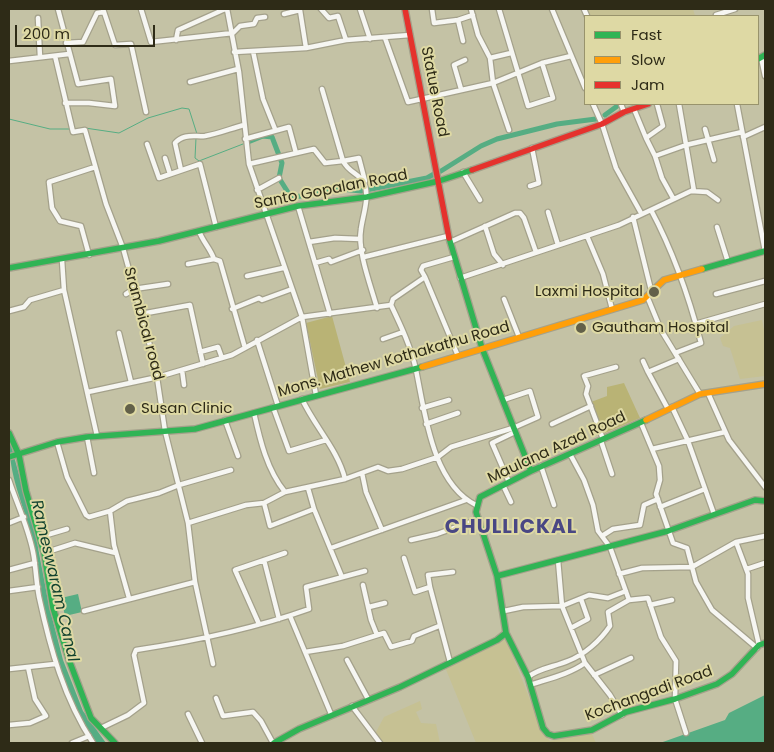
<!DOCTYPE html>
<html>
<head>
<meta charset="utf-8">
<style>
	body { margin:0 }
	#map { position:relative; width:774px; height:752px; overflow:hidden; background:#c4c2a5; font-family:Poppins,sans-serif }
	canvas { display:block }
	.frame { position:absolute; inset:0; border:10px solid #2e2b17; pointer-events:none }
	.legend { position:absolute; left:584px; top:15px; width:175px; height:90px; box-sizing:border-box; background:#ded9a4; border:1px solid #98936c; margin:0; padding:6px 9px; list-style:none; font-size:15px; color:#2e2b17 }
	.legend li { display:flex; align-items:center; gap:10px; height:25px }
	.legend b { width:25px; border:1px solid #98936c }
	.scale { position:absolute; left:15px; top:25px; width:140px; height:22px; box-sizing:border-box; border:2px solid #2e2b17; border-top:0; padding-left:6px; font-size:15px; line-height:18px; white-space:nowrap; color:#2e2b17; -webkit-text-stroke:4px #ded9a4; paint-order:stroke }
</style>
</head>
<body>
<div id="map">
<canvas width="774" height="752"></canvas>
<div class="frame"></div>
<ul class="legend">
<li><b style="height:6px;background:#30b455"></b>Fast</li>
<li><b style="height:6px;background:#ff9f0a"></b>Slow</li>
<li><b style="height:6px;background:#e5322d"></b>Jam</li>
</ul>
<div class="scale">200 m</div>
</div>
<script>
const c = document.querySelector('canvas').getContext('2d');
c.lineJoin = 'round';
function fill(path, color) {
  c.fillStyle = color;
  c.fill(path, 'evenodd');
}
function strokePath(path, color, width, dash) {
  c.strokeStyle = color;
  c.lineWidth = width;
  c.lineCap = dash ? 'butt' : 'round';
  c.setLineDash(dash || []);
  c.stroke(path);
}
function drawText(font, color, halo, rows, align = 'center') {
  c.font = font + ' Poppins,sans-serif';
  c.lineWidth = 4;
  c.setLineDash([]);
  c.textBaseline = 'middle';
  c.strokeStyle = halo;
  c.fillStyle = color;
  for (const [text, x, y, turn = 0] of rows) {
    c.save();
    c.translate(x, y);
    c.rotate((+turn || 0) * Math.PI / 180);
    c.textAlign = isNaN(turn) ? turn : align;
    if (halo) c.strokeText(text, 0, 0);
    c.fillText(text, 0, 0);
    c.restore();
  }
}
fill(new Path2D(`
	M586 9H693L695 16H588Z
	M762 320 765 335V376L740 379 730 348 723 346 720 338 734 326Z
	M506 639 543 733 550 741 591 732 596 743H476L445 667Z
	M420 701 422 709 416 712 421 723 436 724 440 743H382L375 734 384 717Z`), '#c6c193');
fill(new Path2D(`
	M332 316 350 382 320 389 306 323Z
	M624 383 640 418 605 433 591 402 607 396V387Z`), '#b9b375');
fill(new Path2D(`
	M9 438 36 537 49 606 63 660 83 711 106 743H94C79 717 65 689 56 661 44 620 40 578 31 538 23 500 9 479 9 438Z
	M78 594 82 612 65 616 61 598Z
	M765 695V743H660L725 720 729 713Z`), '#56ad83');
strokePath(new Path2D(`
	M9 119 50 129H79
	M85 128 119 133 148 118 182 108 189 109 197 134
	M196 138 195 158 199 161 243 144`), '#56ad83', 1);
strokePath(new Path2D(`
	M605 115 620 104
	M248 142 263 136 272 137 282 163 279 178 289 194 295 197 341 189 361 191 427 178 434 174
	M441 171 481 146 497 139 557 124 596 119`), '#56ad83', 5);
const street = new Path2D(`
	M58 9 78 84 111 79 115 106 89 103H65
	M103 9 115 45 131 44 146 112
	M141 9 151 42 233 33 240 26 254 24 257 18 265 17
	M227 9 239 72 249 164 302 317 316 395
	M321 9 329 18 338 16 346 40
	M360 9 370 39
	M432 9 434 23 458 20 473 15
	M471 9 478 35 490 58 511 53
	M499 9 528 106 553 98 542 63
	M552 9 585 88
	M584 9 587 16
	M284 14 300 10 306 48
	M716 15 735 9
	M38 18 40 57
	M458 20 463 41
	M385 38 408 102 493 83 542 63 571 56
	M176 40 178 30 225 9
	M66 43 83 42 97 13 104 12
	M253 51 263 99 275 129
	M234 52 306 48 346 40 410 35
	M55 56 73 132 85 130 106 204 123 248 155 364 165 431 188 523 195 582 213 664
	M761 57 765 76
	M490 58 493 83 509 130
	M9 61 69 54
	M190 82 238 69
	M322 89 343 161 359 158 365 181
	M461 89 454 65 465 60
	M593 104 602 124 616 168 641 213
	M621 104 624 112
	M679 104 694 191
	M737 104 765 251
	M634 109 646 138
	M705 129 714 160
	M743 137 765 127
	M245 139 289 127 296 153
	M147 144 159 178 200 164 216 227
	M655 156 646 138 663 126 657 104
	M165 158 170 174
	M249 164 314 149 325 163 343 161C349 173 359 173 364 183 370 197 363 214 361 229 357 251 371 286 377 308
	M181 170 175 143C184 133 195 137 205 136 218 134 232 128 244 125
	M463 172 480 200
	M530 186 539 183 532 148
	M257 190 279 178
	M673 198 662 178 655 156 686 145 742 132
	M298 206 315 263
	M651 210C674 253 689 297 701 343L675 353
	M548 212 558 245
	M633 217 651 290
	M485 226 494 254 503 265
	M717 227 728 262
	M199 231C203 242 210 248 214 259L220 261 245 348
	M587 236 603 274 612 309
	M309 242 335 238 360 239
	M450 242 515 213H520L524 218 536 252
	M89 255 81 226 60 221 52 208 49 182 95 167
	M364 257 448 236
	M454 257 423 266 421 270 425 277 393 299 391 305C401 326 411 347 416 370 425 413 432 483 476 505
	M62 260 64 290 97 436
	M188 264 214 259
	M247 276 283 268
	M425 277 458 356
	M460 278 619 225 691 191 707 192 718 200
	M126 294 134 289 168 284
	M716 294 765 281
	M647 296 661 330 700 394
	M504 299 519 337
	M232 309 259 298 262 300 292 289
	M9 311 24 307 30 300 64 290
	M141 314 190 305 203 364
	M330 314 315 263 329 259 331 262 363 250
	M695 324 765 304
	M119 333 131 382
	M383 339 403 332
	M257 340 278 406
	M200 352 218 347 222 358
	M643 361 648 372 679 359
	M182 370 184 385
	M648 372 668 409
	M88 392 158 377 232 355 302 317 391 305
	M708 393 729 440 765 487
	M302 399C315 427 338 450 345 479
	M273 407 289 451 326 440
	M672 407 688 441 714 514
	M422 408 449 400
	M254 413C260 440 267 470 285 492
	M225 420 238 456
	M641 423 659 466 660 480 656 494 673 543 687 548 696 582 712 610 757 648
	M426 424 458 413
	M552 424 591 406
	M87 437 94 473
	M603 439 586 394 588 386 584 376 616 367
	M601 441 612 474
	M57 442 67 477 86 515 89 517 110 511
	M652 449 725 432
	M541 466 554 505
	M362 473 366 492 382 530
	M9 480C17 504 28 527 33 552 36 567 36 582 39 597 50 648 64 699 93 743
	M509 482 492 443 515 432
	M503 485 511 502
	M308 488 314 509 342 577
	M264 503 270 526 314 509
	M660 507 705 489
	M9 523 24 517
	M188 523 246 505 264 503 285 492 345 479 378 467 388 471 402 469 438 457 451 447 513 428 538 417 530 391 503 400
	M602 536 613 529 640 525 644 505 658 499
	M40 537 67 529
	M411 540 437 534 479 519
	M736 542 748 574V598L759 645
	M331 548 466 500
	M44 553 75 543 116 553
	M404 558 415 592 430 587 450 662
	M264 560 279 619
	M558 560 562 606 585 663 610 695 622 715
	M747 569 765 563
	M9 570 35 563
	M619 574 642 568 692 567 736 542 765 536
	M363 585 371 620 377 635
	M430 587 428 575 453 572
	M9 591 38 587
	M129 598 114 545 110 511 127 501 159 493 179 485 231 470
	M629 600 648 598 661 637 676 661 675 699 686 733
	M650 605 672 600
	M369 607 385 603
	M84 611 195 582
	M504 611 523 607 562 606 589 595 608 598 626 591
	M290 616 331 714
	M259 624 235 570 285 553
	M571 628 588 619 581 599
	M305 652 343 646 384 633 391 647 412 641 414 636 439 626
	M347 660 368 699
	M9 669 55 664
	M594 675 631 658
	M528 677C539 668 554 667 568 661 584 655 600 641 610 626L608 612 629 600 610 547 598 531 593 505 584 480 570 454
	M530 685C548 679 570 674 585 663
	M216 698 223 716 253 712 261 721 273 743
	M352 706 380 743
	M188 714 202 743
	M9 725 30 723 46 716 35 699 28 667
	M101 728 128 715 144 703 134 655 136 650C195 641 253 629 309 609L306 587 365 571
	M72 743 89 736`);
const fast = new Path2D(`
	M758 59 765 55
	M449 238 482 348 531 471
	M9 268 159 241 298 206 367 197 439 181 472 170
	M702 269 765 251
	M9 433 19 455 26 491 44 553 53 608 69 660 91 718 115 743
	M9 457 57 442 87 437 195 429 422 367
	M497 576 668 531 755 500 765 501
	M506 633 528 677 543 728 548 734 554 736 592 730 626 712 675 699 717 684 732 674 759 645 765 643
	M274 743 299 729 400 687 497 640 506 633 497 576 476 512 480 497 531 471 646 420`);
const slow = new Path2D(`
	M422 367 643 300 664 280 702 269
	M646 420 700 394 765 384`);
const jam = new Path2D(`
	M405 9 449 238
	M472 170 602 124 624 112 648 104`);
strokePath(street, '#a4a18b', 7);
strokePath(fast, '#a4a18b', 8);
strokePath(slow, '#a4a18b', 8);
strokePath(jam, '#a4a18b', 8);
strokePath(street, '#f6f6f2', 4.5);
strokePath(fast, '#30b455', 5.5);
strokePath(slow, '#ff9f0a', 5.5);
strokePath(jam, '#e5322d', 5.5);
for (const [x, y, r, color] of [
	[654,292,6,"#626049"],
	[581,328,6,"#626049"],
	[130,409,6,"#626049"]
]) {
  const dot = new Path2D();
  dot.arc(x, y, r, 0, 2 * Math.PI);
  c.fillStyle = color;
  c.fill(dot);
  strokePath(dot, '#ded9a4', 2);
}
drawText('15px', '#2e2b17', '#ded9a4', [
	["Statue Road",434,92,79],
	["Santo Gopalan Road",331,190,-11],
	["Srambical road",143,324,75],
	["Mons. Mathew Kothakathu Road",394,360,-16],
	["Maulana Azad Road",557,448,-25],
	["Kochangadi Road",649,694,-20]
]);
drawText('15px', '#2e2b17', '#ded9a4', [
	["Laxmi Hospital",643,292,"right"],
	["Gautham Hospital",592,328],
	["Susan Clinic",141,409]
], 'left');
drawText('italic 16px', '#12432f', '#ded9a4', [
	["Rameswaram Canal",54,581,77]
]);
c.letterSpacing = '1px';
drawText('bold 20px', '#494784', '#ded9a4', [
	["CHULLICKAL",511,528]
]);
c.letterSpacing = '0px';
</script>
</body>
</html>
